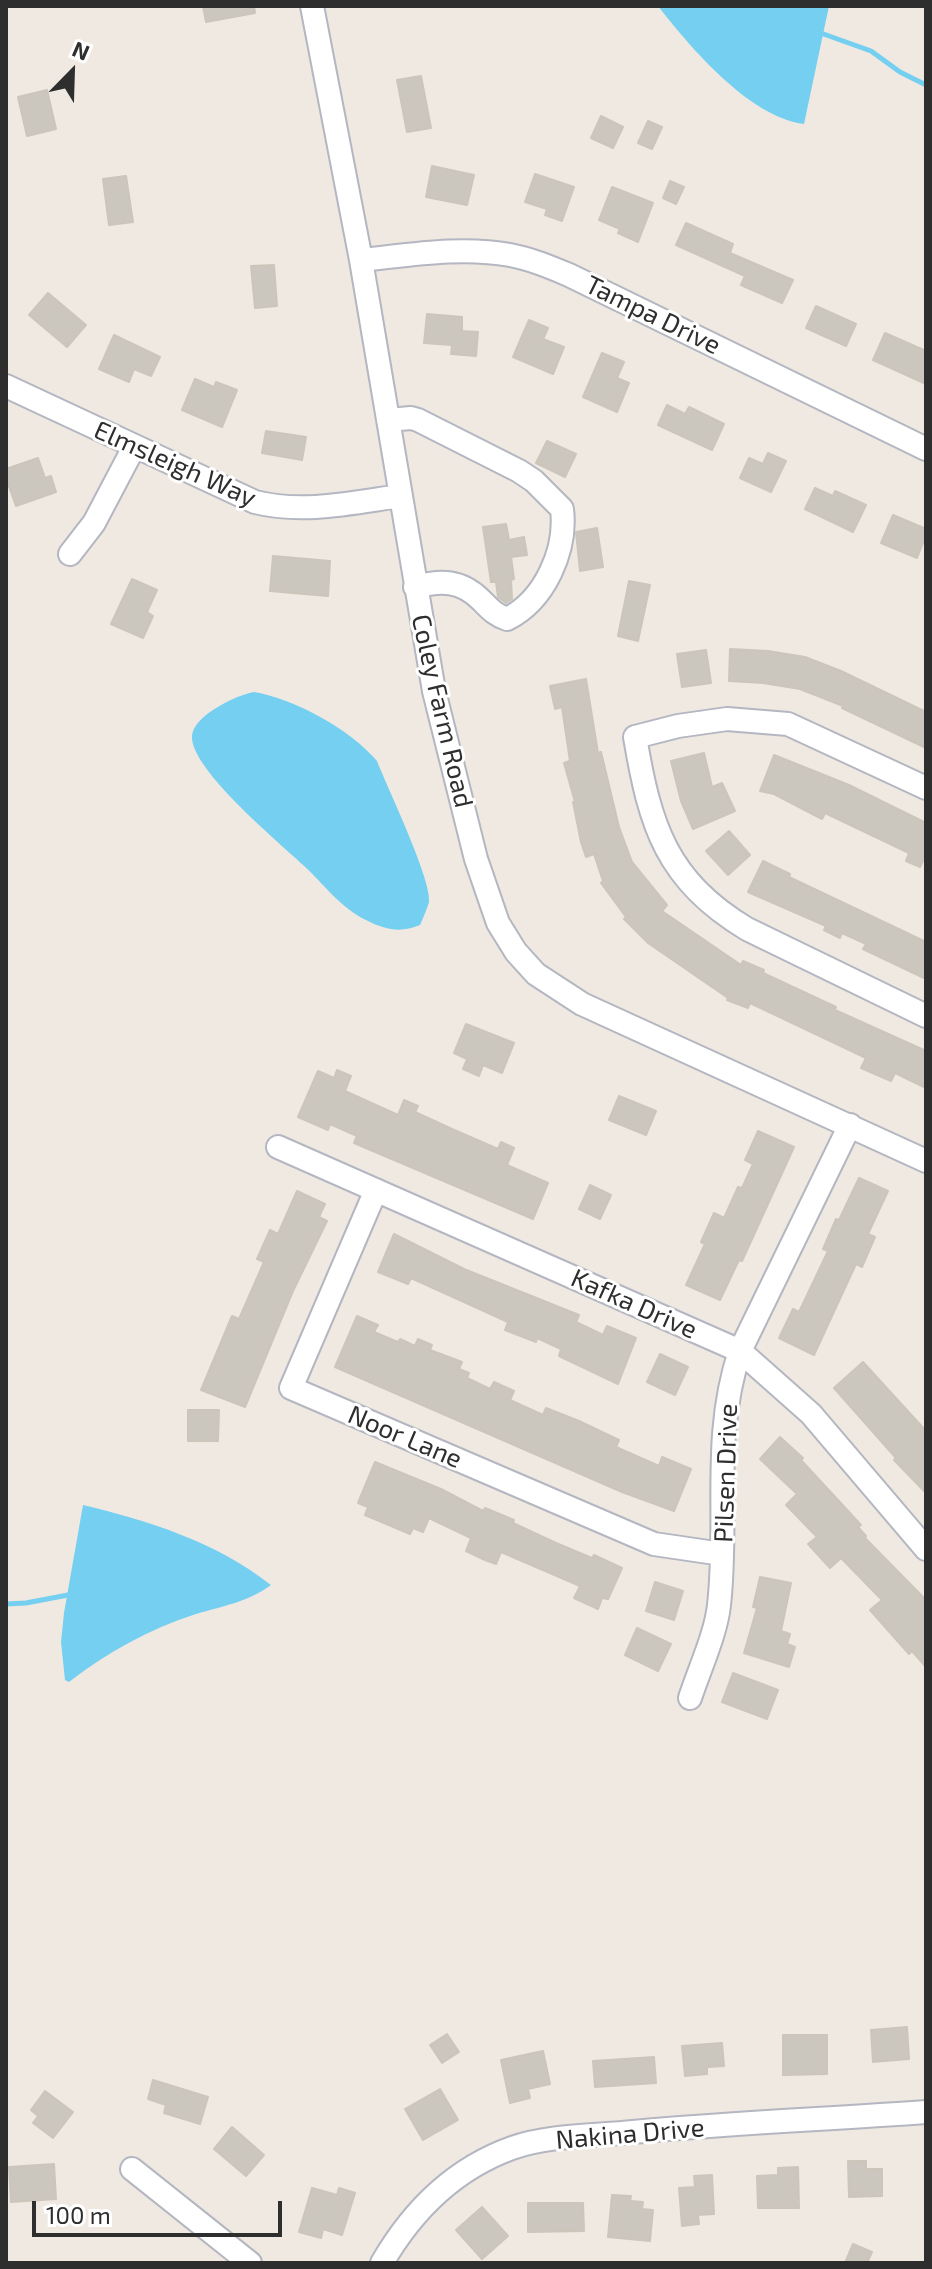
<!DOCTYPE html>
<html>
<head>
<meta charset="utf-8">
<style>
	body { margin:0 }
	#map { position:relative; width:932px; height:2269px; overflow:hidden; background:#efe9e1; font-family:"Exo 2",sans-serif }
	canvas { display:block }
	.frame { position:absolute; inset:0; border:8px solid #2e2e2e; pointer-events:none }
	.north { position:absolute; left:32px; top:32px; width:80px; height:80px; -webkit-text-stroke:6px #fff; paint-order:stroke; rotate:23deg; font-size:22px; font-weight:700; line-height:32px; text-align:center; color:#2e2e2e }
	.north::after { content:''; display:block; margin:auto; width:28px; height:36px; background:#2e2e2e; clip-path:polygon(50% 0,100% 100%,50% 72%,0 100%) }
	.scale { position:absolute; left:32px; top:2201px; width:250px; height:36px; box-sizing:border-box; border:4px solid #2e2e2e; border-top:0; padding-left:10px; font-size:24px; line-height:28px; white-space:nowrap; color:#2e2e2e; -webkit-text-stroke:6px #fff; paint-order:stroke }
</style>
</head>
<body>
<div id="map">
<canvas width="932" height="2269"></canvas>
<div class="frame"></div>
<div class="north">N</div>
<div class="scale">100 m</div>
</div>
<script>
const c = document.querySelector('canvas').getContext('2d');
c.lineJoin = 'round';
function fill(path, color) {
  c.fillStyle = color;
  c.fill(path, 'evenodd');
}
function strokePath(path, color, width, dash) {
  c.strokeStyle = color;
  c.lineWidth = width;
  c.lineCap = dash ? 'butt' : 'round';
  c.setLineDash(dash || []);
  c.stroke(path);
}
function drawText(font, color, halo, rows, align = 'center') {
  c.font = font + ' "Exo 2",sans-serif';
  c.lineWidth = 6;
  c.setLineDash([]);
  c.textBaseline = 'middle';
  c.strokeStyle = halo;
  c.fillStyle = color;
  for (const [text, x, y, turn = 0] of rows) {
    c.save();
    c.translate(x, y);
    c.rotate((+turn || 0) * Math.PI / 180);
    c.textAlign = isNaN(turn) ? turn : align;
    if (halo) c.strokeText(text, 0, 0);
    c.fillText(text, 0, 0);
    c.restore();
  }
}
fill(new Path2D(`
	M658 6H829L804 124C749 117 690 47 658 6Z
	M254 692C295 699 350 729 377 761 387 787 432 880 429 902 427 909 423 918 420 925 401 933 386 930 368 921 340 908 325 885 303 865 279 842 190 769 192 736 193 716 236 695 254 692Z
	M83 1505C150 1521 216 1542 271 1585 248 1602 223 1606 196 1614 149 1629 108 1652 69 1682L65 1680 61 1642 64 1613Z`), '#75cff0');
strokePath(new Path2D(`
	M818 32 871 51 900 72 926 85
	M6 1604 26 1603 68 1595 71 1597`), '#75cff0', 5);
const building = new Path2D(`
	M203 6H254L255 13 206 22Z
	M421 76 431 128 407 132 397 80Z
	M47 90 56 129 27 136 18 97Z
	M601 116 623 127 613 148 591 138Z
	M648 121 662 127 652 149 638 143Z
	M432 166 474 175 467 205 426 197Z
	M535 174 574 187 562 221 545 215 547 209 525 202Z
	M126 176 133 222 109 225 103 179Z
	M670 181 684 187 676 204 663 198Z
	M612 187 653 203 638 242 618 233 620 229 599 220Z
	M686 223 733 244 730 253 793 280 782 303 741 285 745 276 676 245Z
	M274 265 277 306 255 308 251 266Z
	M48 293 86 325 67 347 29 315Z
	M816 306 856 324 846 346 806 328Z
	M427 314 462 317V331L478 332 476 356 451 354 452 345 424 343Z
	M529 320 548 328 543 339 564 347 553 374 513 357Z
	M885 333 926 351V384L873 360Z
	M114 335 160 357 151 376 134 369 129 382 99 369Z
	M602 353 624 362 617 378 629 383 617 412 583 397Z
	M195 379 214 387 216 382 237 390 222 427 182 410Z
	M667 405 685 414 689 407 724 424 712 450 658 425Z
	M266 431 306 437 302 460 262 453Z
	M547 441 576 454 565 477 536 463Z
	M768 453 786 461 771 492 740 478 749 458 763 464Z
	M38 458 45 478 51 476 56 492 16 506 6 478V469Z
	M815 488 833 496 835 491 866 505 853 532 805 509Z
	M893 515 926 529V535L917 558 881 543Z
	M506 524 509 540 524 537 527 555 511 557 514 579 511 580 512 599 506 603 498 597 496 582H491L483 527Z
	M597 528 603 567 580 571 576 532Z
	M273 556 330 561 328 596 270 591Z
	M132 579 157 590 147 612 153 616 143 638 111 624Z
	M629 581 650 585 638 641 618 636Z
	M730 649 768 651 805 657 841 671 926 712V748L842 708 843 706 800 689 763 683 729 681Z
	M706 650 711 683 682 687 677 654Z
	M586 679 598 753 601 752 619 827 632 862 667 905 662 911 741 965 743 961 764 970 763 973 836 1007 835 1010 926 1051V1088L895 1073 891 1081 861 1068 866 1058 750 1003 748 1008 727 1000 728 998 648 943 624 919 626 917 601 883 603 881 594 854 586 857 581 842 573 802H575L564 763 570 761 562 707 555 709 550 686Z
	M704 753 712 787 722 783 735 811 693 829 681 801 671 761Z
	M774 755 849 785 926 823V855L920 867 906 861 909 853 825 813 822 819 774 794 760 791Z
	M729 831 750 855 728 875 706 851Z
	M763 861 790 874 789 877 926 942V979L863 949 866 944 842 933 840 938 824 930 826 926 748 892Z
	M466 1024 514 1043 502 1073 483 1065 479 1076 463 1069 467 1059 454 1053Z
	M337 1070 351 1076 345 1091 398 1115 404 1100 418 1106 415 1112 452 1129 498 1149 501 1142 514 1148 507 1165 548 1183 533 1219 354 1143 357 1136 330 1124 328 1130 298 1117 318 1071 334 1078Z
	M619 1096 656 1111 646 1135 609 1120Z
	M758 1131 794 1147 742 1261 739 1260 720 1300 686 1285 705 1244 701 1242 714 1213 724 1218 738 1187 742 1188 753 1164 745 1160Z
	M859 1178 888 1191 868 1234 875 1237 862 1267 856 1264 814 1355 779 1338 793 1309 799 1312 828 1251 823 1249 836 1219 839 1220Z
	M590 1185 611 1195 600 1219 579 1209Z
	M297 1191 325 1204 319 1217 327 1221 293 1291 245 1407 201 1390 232 1316 239 1319 264 1262 257 1259 270 1230 278 1234Z
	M394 1234 464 1269 579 1315 576 1322 603 1335 607 1326 636 1338 618 1384 559 1356 561 1349 537 1338 536 1342 505 1330 508 1322 411 1278 408 1284 378 1272Z
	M357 1316 378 1325 374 1332 398 1342 400 1339 415 1346 418 1339 432 1345 430 1350 462 1362 459 1369 469 1373 467 1378 490 1389 494 1382 514 1391 510 1400 543 1415 546 1408 579 1421 619 1440 616 1447 659 1466 662 1457 691 1469 674 1511 622 1492 335 1367Z
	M660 1354 688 1367 675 1395 647 1382Z
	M863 1362 926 1431V1493L894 1460 896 1458 834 1388Z
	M188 1410H219L218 1441H188Z
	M780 1437 803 1458 801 1460 861 1525 858 1527 866 1536 865 1538 926 1600V1667L912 1651 909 1654 870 1610 882 1600 841 1558 830 1568 808 1544 817 1537 786 1505 797 1494 760 1459Z
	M375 1462 441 1489 483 1511 485 1508 514 1520 513 1523 556 1543 592 1558 594 1555 622 1568 608 1599 602 1598 598 1609 574 1598 580 1586 501 1552 496 1564 485 1560 466 1551 471 1538 429 1518 423 1532 413 1528 410 1534 365 1515 368 1507 358 1503Z
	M760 1577 791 1583 781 1631 790 1634 787 1644 795 1647 789 1667 744 1653 757 1608 753 1607Z
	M655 1582 683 1591 674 1620 646 1611Z
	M637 1628 671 1644 658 1671 625 1655Z
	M733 1673 778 1690 767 1719 722 1702Z
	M907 2027 909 2059 873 2062 871 2030Z
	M447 2034 459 2052 442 2063 430 2045Z
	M783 2035H827V2074L783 2075Z
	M722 2043 724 2066 707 2067V2074L685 2076 682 2046Z
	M543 2051 550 2084 528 2089 530 2098 510 2103 501 2060Z
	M654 2057 656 2083 595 2087 593 2061Z
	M153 2080 208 2097 200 2124 164 2113 166 2105 148 2099Z
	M440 2089 458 2120 423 2140 405 2109Z
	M45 2091 73 2112 53 2138 33 2123 38 2116 31 2110Z
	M232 2127 264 2155 246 2176 214 2149Z
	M848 2161H866V2169H882V2196L849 2197Z
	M54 2164 56 2199 11 2202 9 2167Z
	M798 2167 799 2208H758L757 2176 778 2175V2168Z
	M712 2175 714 2214 698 2215 699 2224 682 2226 679 2188 695 2187 694 2176Z
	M312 2188 337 2195 339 2188 355 2193 342 2235 323 2229 321 2238 299 2232Z
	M612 2195 631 2196 630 2201 643 2202 642 2209 653 2210 650 2241 608 2237Z
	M528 2203H583L584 2231 528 2232Z
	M482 2207 508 2236 482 2259 456 2230Z
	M853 2244 872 2252 867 2263H845Z`);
fill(building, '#cbc7bf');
strokePath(building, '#cbc5ba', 2);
const minor = new Path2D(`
	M312 6 361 260 434 691 476 859 498 923 516 952 536 974 582 1004 926 1161
	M361 260C410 255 461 246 510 255 531 259 550 267 569 275L926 449
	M6 386 255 502C303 514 351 503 400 496
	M388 420 411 418 418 420 519 471 534 481 562 509C567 550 545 600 507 619 495 615 490 609 481 600 461 580 441 580 415 587
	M70 554 94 523 134 447
	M926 788 788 724 727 719 678 726 635 737C650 826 666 880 747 929L926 1016
	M278 1147 740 1351 811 1414 926 1549
	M376 1190 291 1388 654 1544 722 1554
	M690 1698C699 1670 716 1634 719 1605 729 1517 711 1438 740 1351L850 1125
	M132 2169 250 2263
	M382 2263C412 2211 454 2169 512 2148 549 2135 594 2136 633 2132 730 2123 828 2119 926 2112`);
strokePath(minor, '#b4b7c1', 26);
strokePath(minor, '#fff', 22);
drawText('26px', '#2e2e2e', '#fff', [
	["Tampa Drive",653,315,26],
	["Elmsleigh Way",175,464,24],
	["Coley Farm Road",442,711,77],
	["Kafka Drive",634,1304,24],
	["Noor Lane",405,1437,23],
	["Pilsen Drive",726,1473,-88],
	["Nakina Drive",630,2134,-5]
]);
</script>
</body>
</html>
